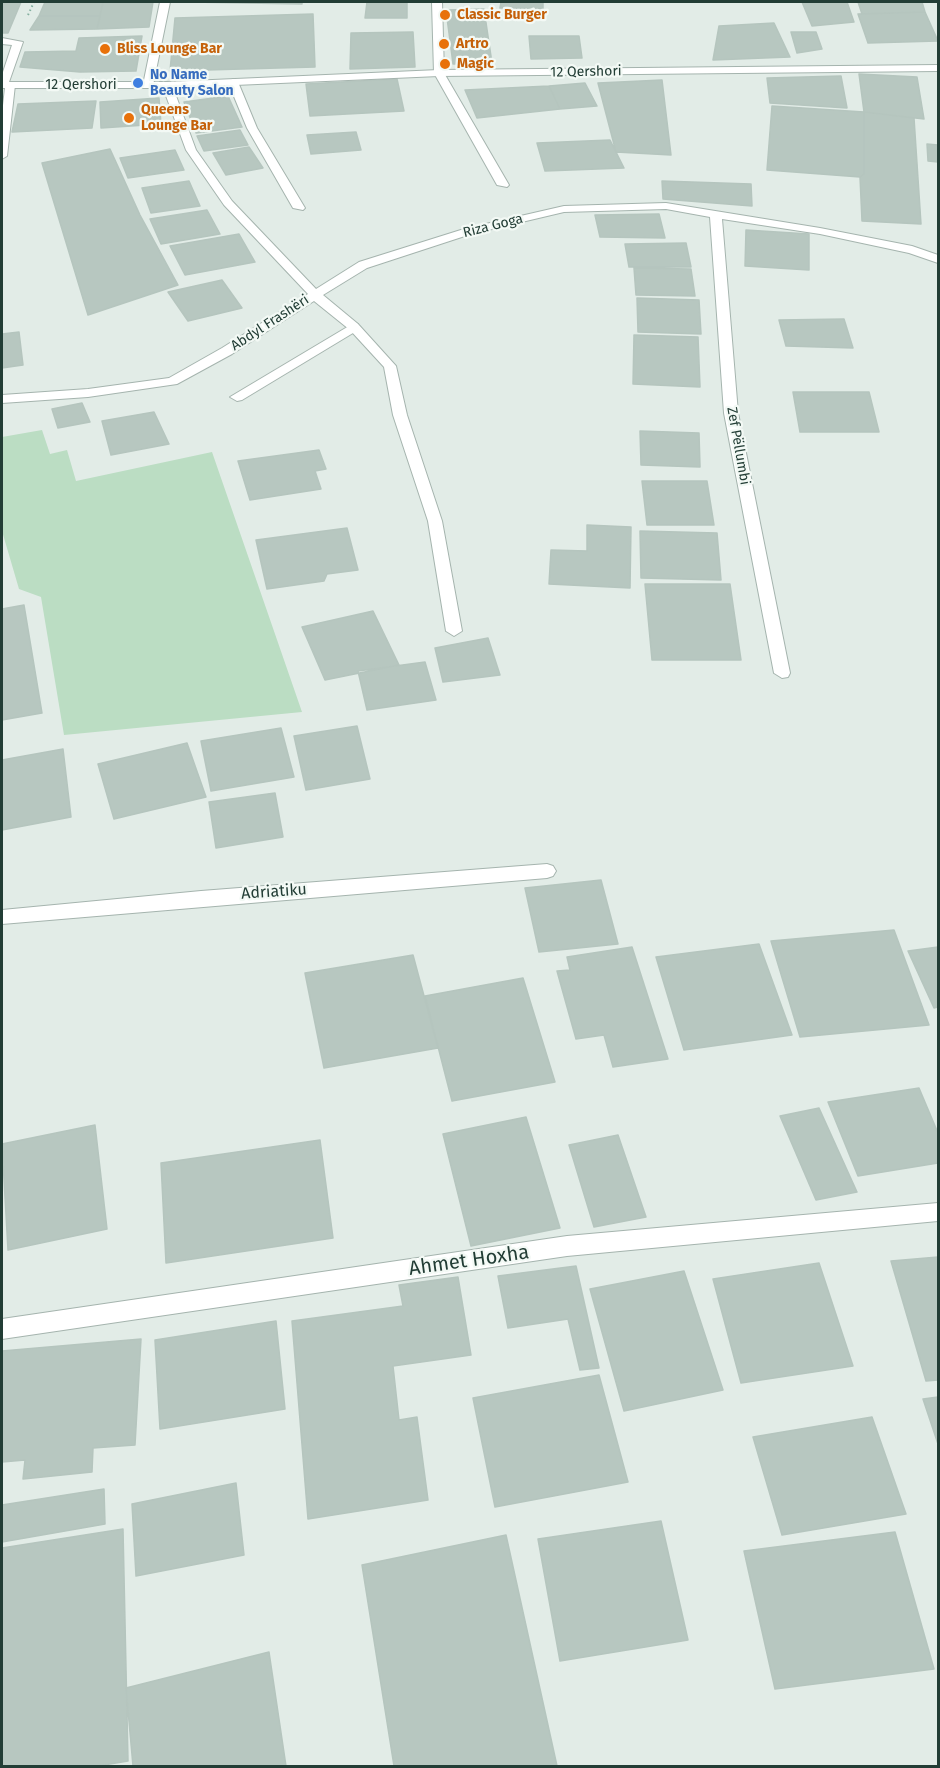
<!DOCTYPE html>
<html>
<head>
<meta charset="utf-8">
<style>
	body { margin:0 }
	#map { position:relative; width:940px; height:1768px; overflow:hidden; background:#e2ece7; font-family:"Fira Sans",sans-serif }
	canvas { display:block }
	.frame { position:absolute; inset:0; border:3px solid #223d35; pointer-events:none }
</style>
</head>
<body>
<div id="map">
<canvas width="940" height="1768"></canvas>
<div class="frame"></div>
</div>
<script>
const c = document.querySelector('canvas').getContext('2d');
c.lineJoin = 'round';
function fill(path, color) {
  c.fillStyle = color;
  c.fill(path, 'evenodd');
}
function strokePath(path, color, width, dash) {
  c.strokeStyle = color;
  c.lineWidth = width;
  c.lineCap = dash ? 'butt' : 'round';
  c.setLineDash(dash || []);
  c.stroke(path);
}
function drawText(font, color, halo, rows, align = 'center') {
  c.font = font + ' "Fira Sans",sans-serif';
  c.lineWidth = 4.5;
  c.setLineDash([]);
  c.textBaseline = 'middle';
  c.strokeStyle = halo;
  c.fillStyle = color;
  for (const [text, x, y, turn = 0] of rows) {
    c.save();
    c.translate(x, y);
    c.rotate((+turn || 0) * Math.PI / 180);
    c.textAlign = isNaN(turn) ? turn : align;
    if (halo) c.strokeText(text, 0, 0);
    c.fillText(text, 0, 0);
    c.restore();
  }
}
fill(new Path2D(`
	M42 430 50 454 67 450 76 481 212 452 302 712 64 735 41 597 19 589 2 531V437Z`), '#bbddc3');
const building = new Path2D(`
	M2 2H21L8 33H2Z
	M45 2H103L100 16H39Z
	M103 2H153L149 27 97 29Z
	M190 2H302V4Z
	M367 2H407V18H365Z
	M501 2H543V9L500 8Z
	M802 2H847L854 22 812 26Z
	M858 2H922L925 12 862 14Z
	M484 9 492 63 453 64 446 10Z
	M925 12 938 41 868 43 858 14Z
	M313 14 315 67 170 71 175 18Z
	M39 16H100L97 29 30 30Z
	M774 23 790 57 713 60 719 26Z
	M413 32 415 67 350 69 351 33Z
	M791 32H816L822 49 797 53Z
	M142 36 136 71 80 72 20 67 25 52 76 51 79 38Z
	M529 36H579L582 58 531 59Z
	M859 74 917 77 924 119 864 112Z
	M841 76 847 108 770 103 767 78Z
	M397 79 404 111 310 116 306 84Z
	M662 80 671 155 616 152 598 83Z
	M585 83 597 106 560 109 549 86Z
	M549 86 560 109 477 118 465 90Z
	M228 96 242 127 196 133 184 102Z
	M159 98 161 124 101 128 100 102Z
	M96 101 92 128 12 132 18 104Z
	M772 106 864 112V174L860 177 767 170Z
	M864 112 914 118 921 224 862 221 860 177 864 174Z
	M240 130 248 145 204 151 197 136Z
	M356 132 361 150 311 154 307 135Z
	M610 140 624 168 545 171 537 143Z
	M927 144 938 145V162L928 161Z
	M249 147 263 168 226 175 213 153Z
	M110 149 140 215 178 285 88 315 42 163Z
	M175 150 184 170 128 178 120 158Z
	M189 181 200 206 151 213 142 188Z
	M662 181 751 184 752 206 663 199Z
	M207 210 220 234 161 244 150 219Z
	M659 214 665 238 600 237 595 215Z
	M746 230 809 234V270L745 266Z
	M239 234 255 262 185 275 170 246Z
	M686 243 691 267H629L625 244Z
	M634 268 691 269 695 296 636 295Z
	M222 280 242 308 188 321 168 292Z
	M637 298 699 300 701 334 638 332Z
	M844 319 853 348 786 346 779 320Z
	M19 332 23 365 2 368V334Z
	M634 335 698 337 700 387 633 384Z
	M793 392H869L879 432H800Z
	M82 403 90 422 58 428 52 409Z
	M154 412 169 444 111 455 102 421Z
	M640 431 699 433 700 467 641 465Z
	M319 450 326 469 315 471 321 489 250 500 238 461Z
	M642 481H707L714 525H647Z
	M587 525 631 527 630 588 549 584 551 550 587 551Z
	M347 528 358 570 327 574 324 581 267 589 256 540Z
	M640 531 717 533 721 580 641 578Z
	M645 584H730L741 660H652Z
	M24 605 42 713 2 720V609Z
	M373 611 399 665 325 680 302 627Z
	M488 638 500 675 443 682 435 648Z
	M425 662 436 700 367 710 358 671Z
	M357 726 370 779 306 790 294 736Z
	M281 728 294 777 211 791 201 741Z
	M187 743 206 797 114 819 98 764Z
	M63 749 71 817 2 830V760Z
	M275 793 283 837 216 848 209 802Z
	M601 880 618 944 539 952 525 888Z
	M894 930 929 1025 800 1037 771 941Z
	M759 944 792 1035 684 1050 656 957Z
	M632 947 668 1059 613 1067 604 1035 576 1039 557 971 570 970 567 957Z
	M938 947V1007L934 1008 908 951Z
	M413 955 438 1048 324 1068 305 973Z
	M523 978 555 1082 452 1101 425 996Z
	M919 1088 938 1133V1163L858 1176 828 1102Z
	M819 1108 857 1192 816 1200 780 1116Z
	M526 1117 560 1228 471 1246 443 1134Z
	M95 1125 107 1229 8 1250 2 1144Z
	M618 1135 646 1217 594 1227 569 1145Z
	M320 1140 333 1238 166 1263 161 1163Z
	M938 1257V1380L926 1381 891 1261Z
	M819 1263 853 1366 741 1383 713 1279Z
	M576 1266 599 1368 580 1370 568 1319 508 1328 498 1276Z
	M684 1271 723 1390 624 1411 590 1289Z
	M458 1277 471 1355 393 1366 399 1420 417 1417 428 1500 308 1519 292 1321 403 1306 399 1285Z
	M276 1321 285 1409 160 1429 155 1340Z
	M141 1339 135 1445 93 1448 92 1472 23 1479 25 1460 2 1462V1351Z
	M599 1375 628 1482 495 1507 473 1398Z
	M938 1397V1444L923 1399Z
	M872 1417 906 1514 782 1535 753 1437Z
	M236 1483 244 1555 136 1576 132 1504Z
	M104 1489 105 1524 2 1542V1505Z
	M661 1521 688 1640 560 1661 538 1539Z
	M123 1529 128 1761 98 1766H2V1548Z
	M895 1532 934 1669 775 1689 744 1551Z
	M506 1535 557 1766H394L362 1565Z
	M269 1652 286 1766H133L126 1688Z`);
fill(building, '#b7c7c0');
strokePath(building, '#b5c5be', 1.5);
const service = new Path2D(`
	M439 70 444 73 509 185 507 187 497 185 434 73Z
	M354 323 358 324V330L242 400 237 401 230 397Z`);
const minor = new Path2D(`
	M160 2H170L153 85 148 88 143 85Z
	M432 2H442L444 73 439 76 434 73Z
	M2 38 23 42 9 82 15 85 7 156 2 159V114L5 88H2V75L12 45 2 44Z
	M233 79 238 82 257 128 305 208 303 210 293 208 247 128 228 82Z
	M167 82 172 85 196 150 232 201 316 289 359 262 464 229 564 206 666 203 820 228 912 246 938 255V263L909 253 820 234 722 219 738 413 790 673 788 677 782 678 774 673 724 413 710 217 666 209 564 212 471 234 367 268 323 295 358 324 396 366 407 415 442 521 462 631 454 636 446 631 428 521 393 415 384 367 350 330 314 301 232 354 177 384 88 397 2 403V395L88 389 169 378 222 348 308 294 224 205 186 150 162 85Z
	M547 864 553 866 556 871 553 876 547 878 2 924V910L201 891Z
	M938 1203V1221L567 1256 2 1339V1319L567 1236Z`);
const tertiary = new Path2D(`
	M938 65V71L439 76 167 88H2V82H167L439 70Z`);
strokePath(service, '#a5b4ae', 2);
strokePath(minor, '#a5b4ae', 2);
strokePath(tertiary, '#a5b4ae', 2);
strokePath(new Path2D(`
	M28 15 34 2`), '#83af9f', 2, [1.5, 3]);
fill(service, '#fff');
fill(minor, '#fff');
fill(tertiary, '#fff');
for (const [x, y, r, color] of [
	[445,15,6,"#e8710a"],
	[444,44,6,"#e8710a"],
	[105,49,6,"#e8710a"],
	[445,64,6,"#e8710a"],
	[138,83,6,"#3f7fe0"],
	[129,118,6,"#e8710a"]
]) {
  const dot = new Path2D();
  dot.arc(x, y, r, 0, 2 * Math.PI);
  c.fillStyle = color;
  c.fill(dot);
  strokePath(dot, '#f3f9f5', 2);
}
drawText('bold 14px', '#c56008', '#f3f9f5', [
	["Classic Burger",457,15],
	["Artro",456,44],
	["Bliss Lounge Bar",117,49],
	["Magic",457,64],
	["Queens",141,110],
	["Lounge Bar",141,126]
], 'left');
drawText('14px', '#223d35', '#f3f9f5', [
	["12 Qershori",586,72,-1],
	["12 Qershori",81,85],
	["Riza Goga",493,226,-14],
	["Abdyl Frashëri",270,323,-33],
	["Zef Pëllumbi",738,446,80]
]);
drawText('bold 14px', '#366cbe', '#f3f9f5', [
	["No Name",150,75],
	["Beauty Salon",150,91]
], 'left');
drawText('16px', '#223d35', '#f3f9f5', [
	["Adriatiku",274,892,-4]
]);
drawText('20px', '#223d35', '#f3f9f5', [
	["Ahmet Hoxha",469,1261,-8]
]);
</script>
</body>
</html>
